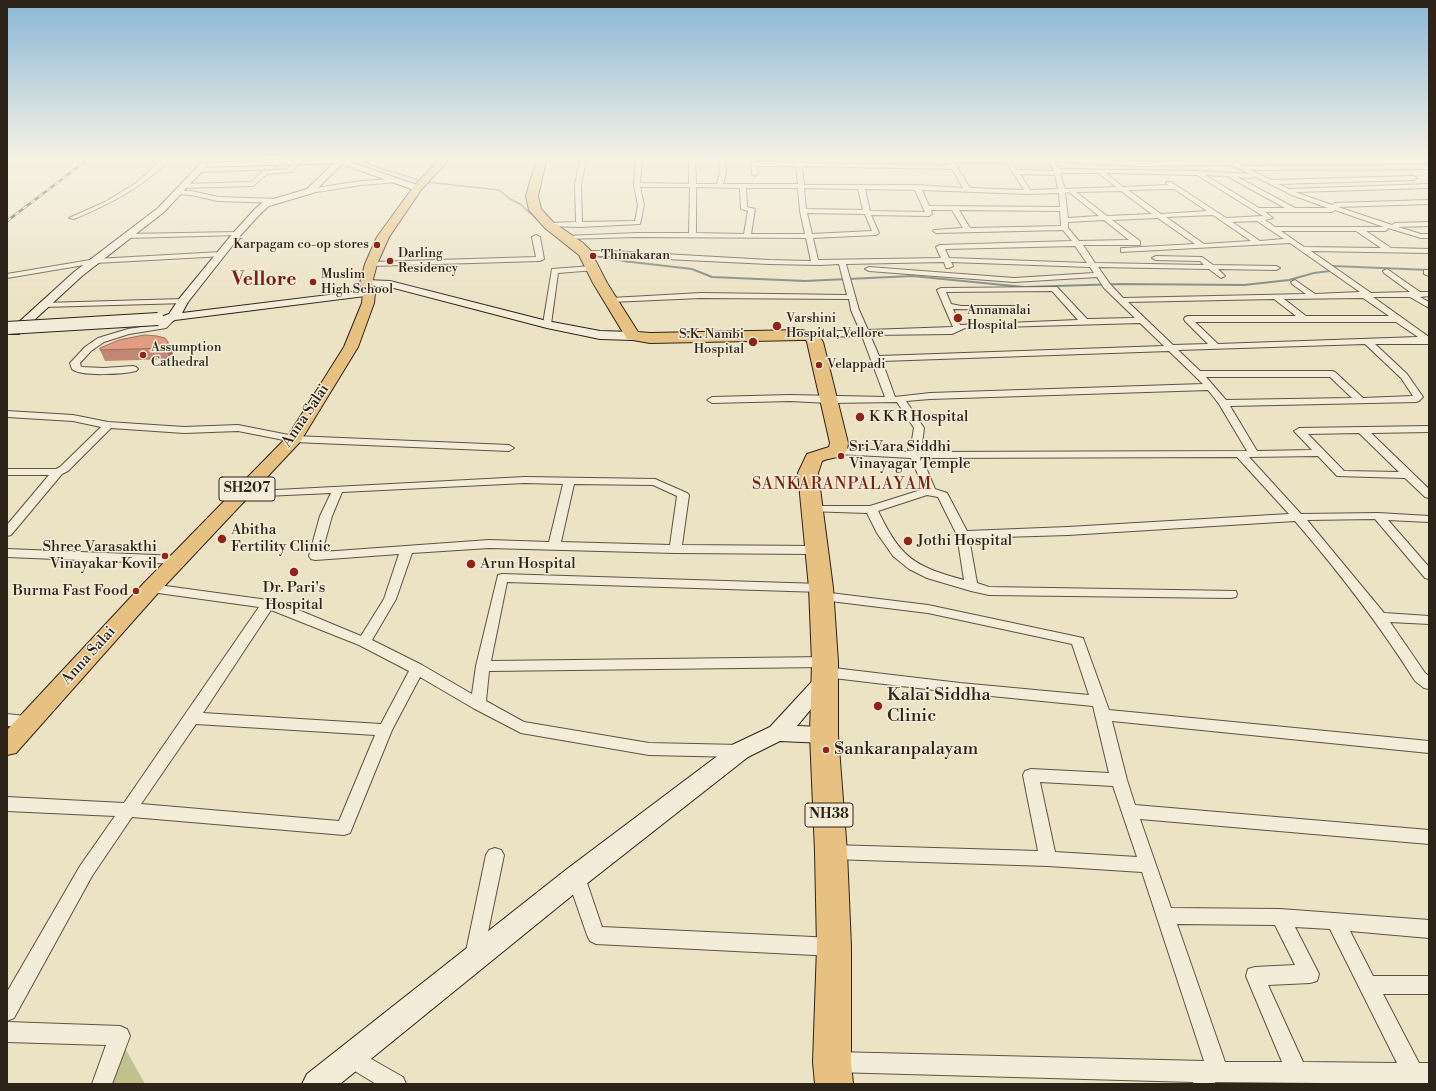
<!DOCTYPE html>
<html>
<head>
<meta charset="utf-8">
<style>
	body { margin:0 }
	#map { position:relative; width:1436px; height:1091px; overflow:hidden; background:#ece2c4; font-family:"Libre Bodoni",serif }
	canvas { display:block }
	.frame { position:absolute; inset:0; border:8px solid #2e2319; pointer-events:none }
</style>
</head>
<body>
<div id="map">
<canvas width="1436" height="1091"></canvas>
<div class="frame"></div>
</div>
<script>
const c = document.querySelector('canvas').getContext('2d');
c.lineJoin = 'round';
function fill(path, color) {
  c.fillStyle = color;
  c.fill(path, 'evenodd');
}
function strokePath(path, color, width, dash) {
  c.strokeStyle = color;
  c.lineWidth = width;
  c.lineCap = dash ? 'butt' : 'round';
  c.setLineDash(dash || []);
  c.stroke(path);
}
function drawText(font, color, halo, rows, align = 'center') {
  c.font = font + ' "Libre Bodoni",serif';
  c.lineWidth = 3;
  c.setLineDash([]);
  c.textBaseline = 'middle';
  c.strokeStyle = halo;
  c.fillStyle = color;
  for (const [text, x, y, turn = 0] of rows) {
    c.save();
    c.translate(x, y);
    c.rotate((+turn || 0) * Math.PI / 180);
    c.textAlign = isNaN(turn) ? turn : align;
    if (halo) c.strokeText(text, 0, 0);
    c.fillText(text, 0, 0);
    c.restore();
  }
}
fill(new Path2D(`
	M122 1043 145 1084H107Z`), '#bfc18f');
strokePath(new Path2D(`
	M358 157 371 165 421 181
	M426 182 499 190 510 199 520 204 542 224
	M592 256 629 262`), '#707f7b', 1.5);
strokePath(new Path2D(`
	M623 261 692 269 712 277 805 281 912 276 1024 287 1120 284 1244 285 1289 280 1314 273 1330 271 1329 268 1333 266 1429 270`), '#707f7b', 2);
const street = new Path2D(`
	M165 157H172C145 186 110 204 74 219L69 218 105 202 136 183Z
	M581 157H587L581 184 582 222 635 221 638 205 634 185 636 157H642L640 183 689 184V157H695L696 184H717L720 172 719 157H725L726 172 723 184H798L796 166H757L758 174 755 176 752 174 751 164 754 162 950 165 947 160 950 158 1009 157 1017 170 1054 171 1048 160 1040 157 1136 162 1226 161 1221 157H1228L1243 166 1429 165V169L1250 170 1271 180 1414 176 1417 178 1414 180 1278 184 1289 189 1429 184V188L1295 192 1332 205 1335 203 1429 200V204L1338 207 1392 225 1395 223 1429 222V226L1398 227 1421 234H1429V238H1421L1388 228 1387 230 1385 231H1366L1391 248 1429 249V253L1311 251 1371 293 1410 292 1384 273 1383 271 1387 269 1420 292H1429V296L1420 297 1429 302V308L1410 297H1373L1429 337 1428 344H1375L1407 374 1423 397 1419 401 1416 402 1230 406 1257 451 1312 450 1294 431 1299 428 1429 426V432L1371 433 1429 489V498L1425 497 1405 478 1337 476 1318 456 1249 457 1301 514 1378 513 1429 516V522L1388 520 1429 567V579L1425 578 1375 519 1307 520 1384 613 1429 616V624L1390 622 1425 673 1429 676V689L1424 688 1415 681C1379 624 1339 572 1295 521L1068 535 969 538 977 583 989 587 1236 591 1237 594 1236 597 1231 598 989 595 971 591 927 578 909 569 893 556 877 533 867 513 807 511 805 509 807 507 811 506H870L924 489 911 458 838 454 833 451 838 448 910 452 914 428 897 402 829 403 790 401 712 403 707 400 712 397 790 395 885 397 862 336 820 337 811 339 807 336 808 334 820 331H860L851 310 849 299 701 298 611 302 607 300 611 298 701 293 847 295 839 264 821 265 769 264 582 255 581 253 585 251H611L769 260 811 261 806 238 637 237 564 239 562 238 566 236 637 233H689L690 187H640L644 205 640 224 579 227 547 226 546 225 549 223 576 222 575 184ZM1054 161 1136 166 1231 165 1250 174 1198 171 1059 169ZM954 162H1006L1024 190 970 188ZM802 166 952 169 963 188 917 185H804ZM1060 173H1098L1116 187 1065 189ZM1106 173 1197 175 1263 216 1226 218 1171 182H1167L1166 183 1168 185 1123 187ZM1020 174 1055 175 1058 189 1030 190ZM1205 175 1227 176 1285 208H1259ZM1254 176 1292 195 1328 208H1295L1237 177 1251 178ZM696 187 740 188 741 209 748 211 744 234 696 233ZM746 188H798L800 211 805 234H751L755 209 747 207ZM804 188 858 189 863 210 806 209ZM865 189 915 190 925 212 870 211ZM1174 189 1207 211 1161 214 1128 190ZM922 190 1028 194 1059 193 1060 207 929 206ZM1121 191 1152 214 1107 216 1076 192ZM1069 192 1099 216 1068 218 1065 193ZM931 210H952L963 228 934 230 933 231 936 233 1063 230 1072 241 940 245 936 247 941 258 818 260 813 238 876 235 879 233 871 215 929 216 932 214ZM959 210 1060 211 1061 226 970 228ZM1335 210 1384 227H1275L1265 220 1273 218 1265 212H1332ZM807 213 865 214 872 231 812 234ZM1213 215 1251 241 1204 244 1166 217ZM1158 218 1195 244 1124 248H1121V252L1290 243 1360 292 1315 294 1295 280 1291 282 1292 284 1306 294 1123 298 1110 284 1098 267 1209 269 1221 278 1225 276 1218 269 1276 270 1280 268 1276 266 1213 265 1202 257 1156 256 1152 258 1156 260 1200 261 1204 265 1095 263 1083 245H1140V241L1112 220ZM1104 220 1129 240 1079 241 1068 228V222ZM1257 221 1284 239 1260 241 1232 222ZM1281 231H1356L1381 248 1304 247ZM1075 246 1087 263 949 258 945 249ZM944 262 946 268H949L953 266 951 262 1090 267 1094 273 1014 278 869 267 865 269 869 271 1014 282 1097 277 1104 288 1135 318 1087 319 1057 287H1054L941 288 937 290 953 327 868 330 859 310 846 264ZM1052 291 1078 320 960 325 953 309 1017 310 1021 308 1017 306H961L951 304 946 292ZM1363 298 1389 316H1306L1284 299ZM1274 299 1296 316H1188L1185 317 1184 319 1185 321 1208 344 1173 345 1128 302ZM1195 322H1396L1418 337 1218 344ZM1140 323 1164 346 879 356 870 335 952 334 965 328ZM1365 344 1401 378 1413 396 1363 398 1335 372 1332 371H1200L1178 350ZM1169 351 1203 384 930 393 895 397 882 361ZM1206 377H1330L1352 398 1226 400ZM1208 390 1219 404 1247 451 921 452 924 428 906 401 930 399ZM1359 433 1399 472 1344 471 1308 434ZM1237 457 1289 514 1068 527 967 531 947 493 935 489 922 458ZM927 495 938 497 957 535 964 580C913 566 901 558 878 511Z
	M296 161 301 162 291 172 267 174 253 186 183 188 180 186 183 184 251 182 263 171 287 169Z
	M273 166 276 168 275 169 199 172 196 170 199 168Z
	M395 179 397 180V182L361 185 310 193 307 191 310 189 361 181Z
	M180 191H191L218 197 279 199 282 201 279 203 218 201 191 195 178 194 177 193Z
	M237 232 240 234 239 235 127 238 124 236 127 234Z
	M536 235 540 237 544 259 540 261 371 266 367 264 371 262 536 257 532 237Z
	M221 252H224V256L96 263 7 278V274L96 259Z
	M592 266H595V270L558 273 551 324 550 326H544L543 324 552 269Z
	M1424 270H1429V276L1424 274Z
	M183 299H186V303L43 307 39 305 43 303Z
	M170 315H173L177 317 166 328 129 334 104 342 91 351 80 363 81 367 104 368 133 366 136 367 138 369 136 371C125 374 80 377 72 369L70 363 72 361 85 347 98 338 128 329 160 324Z
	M7 411 73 415 108 422 184 427 238 425 294 436 509 445 514 448 509 451 294 442 238 431 184 433 111 428 68 471 62 474 11 535 7 536V525L49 475H7V469H56L60 467 101 427 73 421 7 417Z
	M525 477 655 479 687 493 689 495 682 545 816 546 820 547 822 550 820 553 816 554 675 553 489 548 412 553 396 599 372 640 422 665 472 694 476 666 498 575 502 574 821 584 825 585 827 588 825 591 822 592 928 605 1083 638 1109 710 1429 741V753L1112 721 1127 780 1135 805 1429 830V844L1140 819 1171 908 1280 909 1429 920V938L1350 931 1373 976H1429V994H1383L1419 1063H1429V1084L1215 1082V1084H1194L1193 1082 834 1072 827 1069 824 1062 827 1055 834 1052 1204 1061 1142 872 1048 866 831 859 825 857 823 852 825 847 831 845 1038 851 1023 775 1025 771 1031 769 1109 773 1093 706 960 693 825 677 820 676 818 672 820 668 825 667 489 671 486 701 524 722 649 743 740 745 745 747 748 751 745 755 740 757 649 755 521 733 473 708 420 677 392 730 350 833 344 835 132 817 92 876 14 1018 7 1021V992L80 866 115 816 7 811V797L124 803 259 607 151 592 147 591 145 588 147 585 151 584 268 600 296 609 361 636 384 599 399 554 315 560 311 559 309 556 320 516 331 493 242 497 238 496 236 494 238 492ZM525 483 563 484 549 542 489 540 322 552 332 516 342 492ZM574 484 653 485 677 496 670 545 561 542ZM507 582 821 592 817 593 816 596 817 599 822 600 928 613 1072 644 1089 695 960 683 825 667 830 665 832 662 830 659 825 657 491 661ZM271 610 359 645 409 671 381 724 203 713ZM196 724 375 735 339 821 141 804ZM1040 782 1113 786 1137 857 1055 852ZM1177 924 1275 925 1295 965 1255 967 1248 969 1246 976 1282 1062H1225ZM1295 927 1330 929 1397 1063 1303 1062 1268 985 1310 983 1317 981 1319 974Z
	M7 549 179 556 183 557 185 560 183 563 179 564 7 557Z
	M7 714 34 717 36 721 34 725 29 727 7 726Z
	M495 848 501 850 504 855 483 956 481 962 474 965 467 962 465 956 486 855 489 850Z
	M576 869 582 872 585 877 602 927 834 938 841 941 843 947 841 953 834 956 596 944 590 941 587 935 567 877 570 872Z
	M7 1022 120 1026 127 1029 130 1036 112 1084H92L106 1045 7 1042Z
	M352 1048 403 1077 406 1084H376L345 1065 342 1058 345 1051Z`);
const secondary = new Path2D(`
	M344 157 353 163 420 186 421 188 417 191 414 190 342 164 313 193 269 206 261 213 240 236 188 302 182 313 369 290 373 291 375 293 373 295 175 320 166 324 138 325 136 322 138 319 161 317 169 314 179 299 234 232 255 209 263 202 307 189 334 163 206 167 164 212 82 276 19 334H11L9 331 74 272 158 208 201 163Z
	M366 280 390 281 547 321 600 331 633 332 637 333 639 336 637 339 633 340 600 339 547 328 390 287 362 285 361 283 362 281Z
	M825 673 832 675 835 680 797 726 824 727 832 729 835 735 832 741 824 743 780 741 748 757 585 885 340 1084H302L307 1074 567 869 732 745 770 727 818 675Z`);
const primary = new Path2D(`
	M442 157H451L421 190 389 237 377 264 372 283 375 293 374 303 358 347 300 442 158 593 16 753 7 755V730L144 583 288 436 344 347 362 303 363 293 360 283 365 264 377 237 414 186Z`);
const highway = new Path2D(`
	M537 157H547L538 196 541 209 553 222 583 243 590 250 607 283 638 332 650 333 801 330 817 333 823 342 848 443C847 461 836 455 822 461L818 473 833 588 838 662V735L847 852 851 947V1062L853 1084H815L813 1062 817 947 815 852 810 735 812 662 809 588 798 473 807 454 829 447 830 443 807 342 806 340H801L650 343 627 339 593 283 579 255 545 228 529 210 526 196Z`);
strokePath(street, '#5e5344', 2);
strokePath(secondary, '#2e2319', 2);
strokePath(primary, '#2e2319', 2);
strokePath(highway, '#2e2319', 2);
fill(street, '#f3ecd9');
fill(secondary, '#f3ecd9');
fill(primary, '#e6c182');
fill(highway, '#e6c182');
const rail = new Path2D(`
	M7 221 91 157`);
strokePath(rail, '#2e2319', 2.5);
strokePath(rail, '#f3ecd9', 1.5, [5]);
const secondaryBridge = new Path2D(`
	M7 328 158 319`);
strokePath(secondaryBridge, '#2e2319', 14, []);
strokePath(secondaryBridge, '#f3ecd9', 12);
fill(new Path2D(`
	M168 342 173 354 170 359 105 361 100 350Z`), '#c28772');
fill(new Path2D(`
	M168 342 173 354 170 359 166 348Z`), '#9e6e5c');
const building = new Path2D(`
	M145 335 157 336 165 338 168 342 166 348 100 350V348L119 340Z`);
fill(building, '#e19d84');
strokePath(building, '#9e6e5c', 1);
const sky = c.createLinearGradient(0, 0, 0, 310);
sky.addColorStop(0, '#89b7d7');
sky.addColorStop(0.51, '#f6f2e4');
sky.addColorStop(1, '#f6f2e400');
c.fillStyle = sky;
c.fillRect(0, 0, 1436, 310);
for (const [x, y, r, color] of [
	[377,245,4,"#8f2418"],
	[593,256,4,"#8f2418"],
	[390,261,4,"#8f2418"],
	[313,282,4,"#8f2418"],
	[958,318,5,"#8f2418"],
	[777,326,5,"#8f2418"],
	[753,342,5,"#8f2418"],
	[143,355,4,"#8f2418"],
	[819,365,4,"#8f2418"],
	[860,417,5,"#8f2418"],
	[841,456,4,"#8f2418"],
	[222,539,5,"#8f2418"],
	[908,541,5,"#8f2418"],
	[165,556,4,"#8f2418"],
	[471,564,5,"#8f2418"],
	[294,572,5,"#8f2418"],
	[136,591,4,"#8f2418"],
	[878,706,5,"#8f2418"],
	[826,750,4,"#8f2418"]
]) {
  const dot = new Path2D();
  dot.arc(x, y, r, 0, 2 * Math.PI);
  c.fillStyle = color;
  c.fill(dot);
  strokePath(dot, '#f3ecd9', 1.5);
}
drawText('13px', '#2e2319', '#f3ecd9', [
	["Karpagam co-op stores",369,245,"right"],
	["Darling",398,254],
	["Residency",398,269],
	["Thinakaran",601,256],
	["Muslim",321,275],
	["High School",321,290],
	["Annamalai",967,311],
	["Hospital",967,326],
	["Varshini",786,319],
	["Hospital, Vellore",786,334],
	["S.K. Nambi",744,335,"right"],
	["Hospital",744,350,"right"],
	["Assumption",151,348],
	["Cathedral",151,363],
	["Velappadi",827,365]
], 'left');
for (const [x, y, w] of [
	[247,489,56],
	[829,815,48]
]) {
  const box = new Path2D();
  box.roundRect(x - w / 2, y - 12, w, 24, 3);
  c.fillStyle = '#f3ecd9';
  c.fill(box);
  strokePath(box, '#2e2319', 1);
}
drawText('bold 14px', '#2e2319', null, [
	["SH207",247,489],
	["NH38",829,815]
]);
drawText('15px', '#2e2319', '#f3ecd9', [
	["Anna Salai",306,416,-56],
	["Anna Salai",89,656,-48]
]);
drawText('15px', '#2e2319', '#f3ecd9', [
	["K K R Hospital",869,417],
	["Sri Vara Siddhi",849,447],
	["Vinayagar Temple",849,464],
	["Abitha",231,530],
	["Fertility Clinic",231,547],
	["Jothi Hospital",917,541],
	["Shree Varasakthi",157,547,"right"],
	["Vinayakar Kovil",157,564,"right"],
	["Arun Hospital",480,564],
	["Dr. Pari's",294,588,"center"],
	["Hospital",294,605,"center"],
	["Burma Fast Food",128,591,"right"]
], 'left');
c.letterSpacing = '1px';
drawText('16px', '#7a1f14', '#f3ecd9', [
	["SANKARANPALAYAM",842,485]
]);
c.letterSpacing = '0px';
drawText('18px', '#2e2319', '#f3ecd9', [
	["Kalai Siddha",887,696],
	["Clinic",887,717],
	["Sankaranpalayam",834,750]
], 'left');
drawText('bold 19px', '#7a1f14', '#f3ecd9', [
	["Vellore",264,280]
]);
</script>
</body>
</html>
